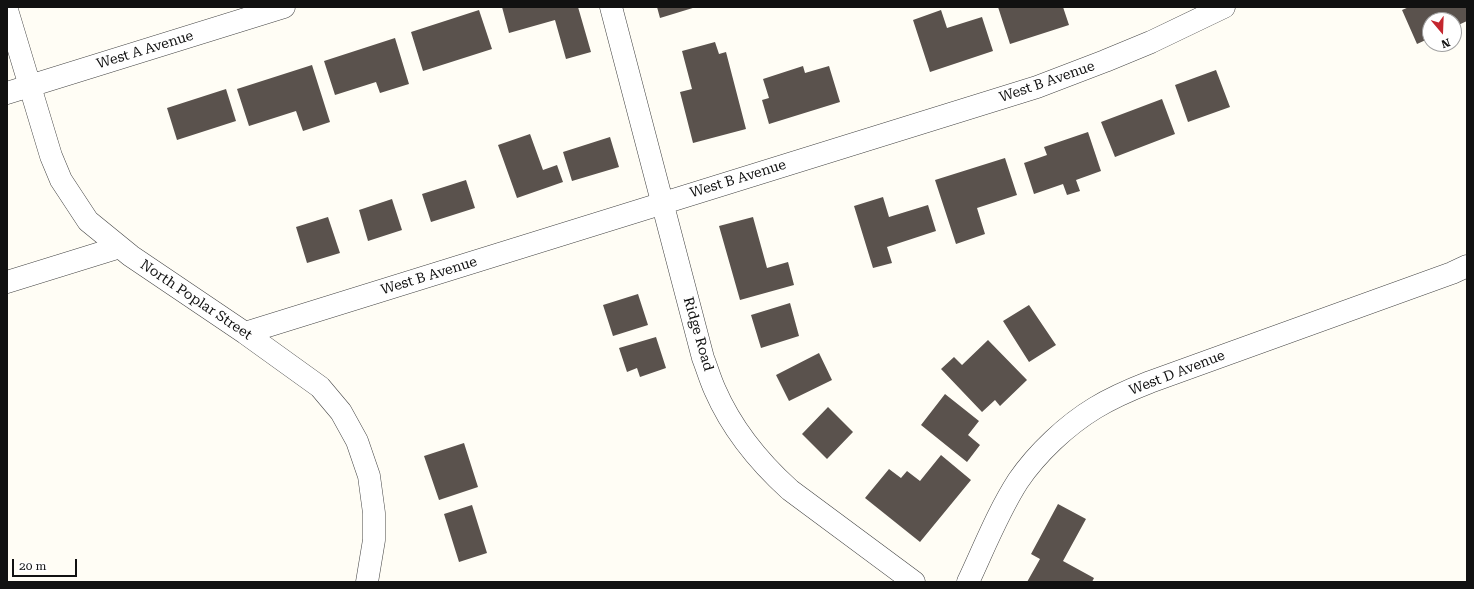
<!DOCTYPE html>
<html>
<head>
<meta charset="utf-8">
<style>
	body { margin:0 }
	#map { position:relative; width:1474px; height:589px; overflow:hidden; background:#fffdf5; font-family:"Roboto Serif",serif }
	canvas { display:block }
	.frame { position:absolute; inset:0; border:8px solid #111; pointer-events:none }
	.north { position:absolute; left:1422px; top:12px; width:40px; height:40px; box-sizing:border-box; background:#fff; border:1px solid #a0a0a0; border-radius:50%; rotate:161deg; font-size:11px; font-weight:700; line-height:16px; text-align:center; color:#111 }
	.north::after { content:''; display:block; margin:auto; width:14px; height:18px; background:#c4262e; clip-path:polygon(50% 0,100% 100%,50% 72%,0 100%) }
	.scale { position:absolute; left:12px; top:559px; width:65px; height:18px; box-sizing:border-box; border:2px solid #111; border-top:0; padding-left:5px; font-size:12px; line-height:14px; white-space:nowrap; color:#111; -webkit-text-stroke:3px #fff; paint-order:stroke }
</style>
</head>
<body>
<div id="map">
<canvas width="1474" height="589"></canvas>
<div class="frame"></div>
<div class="north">N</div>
<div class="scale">20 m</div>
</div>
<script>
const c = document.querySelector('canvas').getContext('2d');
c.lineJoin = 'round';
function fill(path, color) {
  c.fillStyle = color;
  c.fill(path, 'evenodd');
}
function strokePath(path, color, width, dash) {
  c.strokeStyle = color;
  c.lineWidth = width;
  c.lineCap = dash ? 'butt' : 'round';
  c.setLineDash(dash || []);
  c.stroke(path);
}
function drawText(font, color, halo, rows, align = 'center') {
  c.font = font + ' "Roboto Serif",serif';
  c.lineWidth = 4;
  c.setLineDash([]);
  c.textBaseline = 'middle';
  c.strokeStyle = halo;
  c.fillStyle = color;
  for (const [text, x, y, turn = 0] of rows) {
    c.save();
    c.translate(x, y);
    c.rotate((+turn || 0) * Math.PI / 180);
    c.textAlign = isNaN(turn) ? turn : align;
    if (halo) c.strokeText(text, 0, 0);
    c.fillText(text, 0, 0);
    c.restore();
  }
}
fill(new Path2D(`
	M502 7H578L591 52 566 59 555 20 509 33Z
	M657 7H696L660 18Z
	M998 7H1063L1069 25 1010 44Z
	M1409 7H1467V21L1454 27V20H1430V38L1417 44 1402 10Z
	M479 10 492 49 423 71 411 32Z
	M941 10 947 28 982 17 993 51 930 72 913 20Z
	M395 38 409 84 380 93 376 82 335 95 324 61Z
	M715 42 719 54 726 52 746 129 693 143 680 92 692 89 682 51Z
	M312 65 330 122 303 131 296 111 249 126 237 89Z
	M803 66 805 73 829 66 840 102 769 124 762 100 769 98 763 79Z
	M1216 70 1230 107 1188 122 1175 85Z
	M226 89 236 121 177 140 167 108Z
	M1162 99 1175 134 1115 157 1101 122Z
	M1088 132 1101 171 1076 180 1080 191 1067 195 1063 184 1034 194 1024 163 1047 155 1044 147Z
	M530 134 543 170 557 165 563 182 517 198 498 145Z
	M610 137 619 167 572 181 563 152Z
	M1005 158 1017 195 977 208 985 234 956 244 935 180Z
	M466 180 475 208 431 222 422 194Z
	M883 197 889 217 928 205 936 231 887 247 892 263 873 268 854 206Z
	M392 199 402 230 368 241 359 210Z
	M328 217 340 253 307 263 296 227Z
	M753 217 767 268 788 262 794 285 740 300 719 226Z
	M638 294 648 325 613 336 603 305Z
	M790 303 799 336 761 348 751 315Z
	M1029 305 1056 345 1029 362 1003 321Z
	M656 337 666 368 640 377 637 368 627 372 619 348Z
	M988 340 1027 380 1000 406 995 400 982 412 941 369 954 357 962 365Z
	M819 353 832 380 789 401 776 375Z
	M945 394 979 421 968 435 980 445 967 462 921 425Z
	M828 407 853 432 827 459 802 434Z
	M464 443 478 487 439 500 424 456Z
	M941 455 971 480 920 542 865 498 889 469 901 478 907 471 920 481Z
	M1058 504 1086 519 1063 561 1094 578 1092 582H1027L1040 559 1031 554Z
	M472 505 487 553 459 562 444 514Z`), '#5a524d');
const minor = new Path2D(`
	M611 7 703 358C707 368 710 379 715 390 732 429 759 462 790 490L914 582
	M7 10 51 156 61 180 88 221 131 256 245 333 320 387 341 412 357 441 369 476 374 513V540L367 582
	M7 93 284 7
	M7 282 120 247
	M245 333 1037 87 1105 61 1151 42 1224 7
	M968 582C984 548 998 512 1018 481 1037 453 1067 425 1095 408 1113 397 1132 389 1150 382L1452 273 1467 266`);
strokePath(minor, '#444', 23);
strokePath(minor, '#fff', 22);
drawText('14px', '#111', '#fff', [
	["West A Avenue",145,50,-17],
	["West B Avenue",1047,82,-19],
	["West B Avenue",738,179,-17],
	["West B Avenue",429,276,-17],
	["North Poplar Street",196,300,34],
	["Ridge Road",698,334,74],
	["West D Avenue",1177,373,-21]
]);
</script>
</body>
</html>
